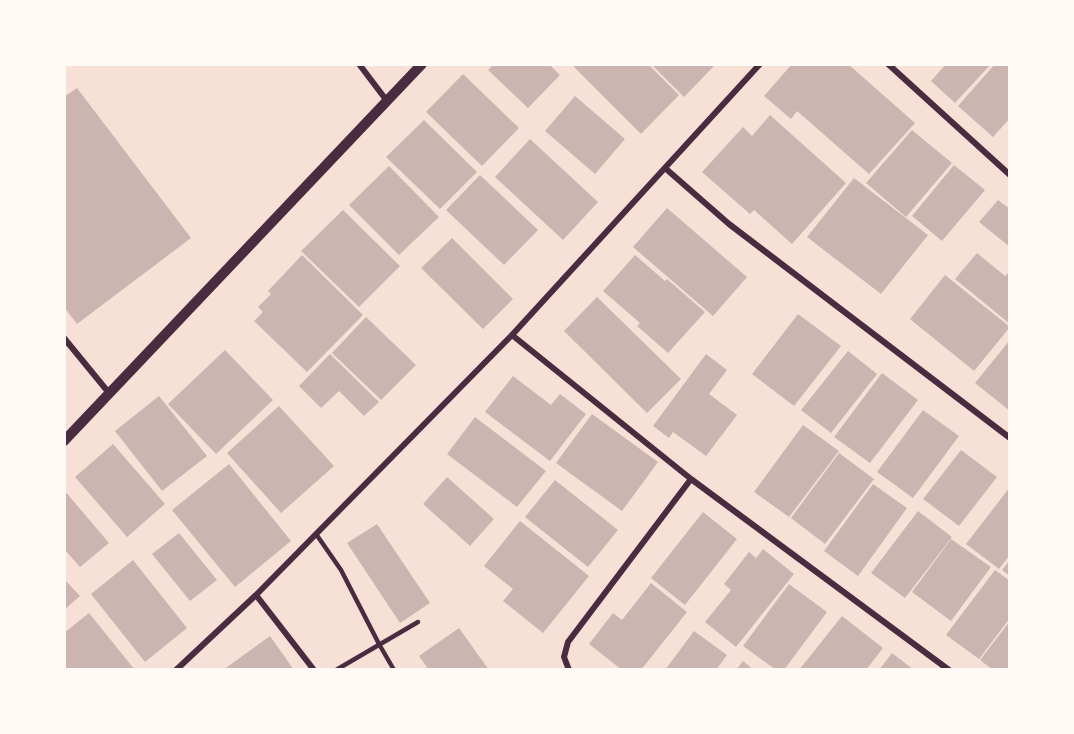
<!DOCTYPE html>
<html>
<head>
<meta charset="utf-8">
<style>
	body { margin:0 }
	#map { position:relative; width:1074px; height:734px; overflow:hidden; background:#f7e1d7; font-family:Jost,sans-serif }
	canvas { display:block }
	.frame { position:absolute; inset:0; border:66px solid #fffaf5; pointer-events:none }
</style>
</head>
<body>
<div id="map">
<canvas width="1074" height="734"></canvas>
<div class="frame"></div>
</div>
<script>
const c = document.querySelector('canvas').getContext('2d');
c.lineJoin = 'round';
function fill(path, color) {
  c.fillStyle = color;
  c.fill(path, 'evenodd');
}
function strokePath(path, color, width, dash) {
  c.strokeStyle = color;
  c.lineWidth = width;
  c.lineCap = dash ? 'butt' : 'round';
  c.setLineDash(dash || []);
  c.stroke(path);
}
fill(new Path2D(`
	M494 64H549L560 75 528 108 488 70Z
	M571 64H648L679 95 641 134Z
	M651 64H716L684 97Z
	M792 64H848L915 123 869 174 797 111 791 119 764 96Z
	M946 64H991L955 103 931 81Z
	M995 64H1010V118L993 137 958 106Z
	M463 74 519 128 482 166 426 112Z
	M77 88 191 238 77 324 64 307V97Z
	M575 96 625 139 595 174 545 131Z
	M770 115 846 183 792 244 754 210 750 214 702 172 743 127 752 136Z
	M424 120 477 172 440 209 386 157Z
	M912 130 952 163 906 217 866 183Z
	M530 139 598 202 563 240 495 177Z
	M954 165 985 190 942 241 912 216Z
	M389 166 439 217 399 255 349 205Z
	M480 175 538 230 504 265 446 210Z
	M854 178 928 235 881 294 807 237Z
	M998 200 1010 209V247L979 222Z
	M667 208 747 277 713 316 633 247Z
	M343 210 400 266 359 307 301 251Z
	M452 238 513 299 483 329 421 268Z
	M977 253 1005 276 1010 271V324L955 279Z
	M302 255 363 315 307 372 254 321 263 312 258 307 271 294 268 291Z
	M635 255 665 281 667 279 705 312 668 353 637 326 640 323 603 291Z
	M945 275 1010 327 974 371 910 319Z
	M597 297 681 379 647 413 564 331Z
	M798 314 841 346 794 406 752 374Z
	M366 317 416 365 381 400 332 353Z
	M1010 340V411L975 383Z
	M225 350 273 400 216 454 168 404Z
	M848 351 877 374 831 433 801 410Z
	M330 354 379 402 364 416 339 391 321 408 299 386Z
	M706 354 727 370 709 394 737 415 706 456 673 432 669 438 653 426Z
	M882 373 918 400 870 463 834 437Z
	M513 376 551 405 560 394 586 414 550 461 485 412Z
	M159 396 207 456 162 491 115 431Z
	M279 406 334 466 281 513 227 453Z
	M923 410 959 436 913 498 877 472Z
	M592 414 658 462 622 511 556 463Z
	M475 417 546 471 517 507 447 454Z
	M803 425 839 451 789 517 754 492Z
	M113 444 165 504 127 537 75 477Z
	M961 450 997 477 959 526 923 499Z
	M839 453 874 479 825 544 791 518Z
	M229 464 291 541 235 587 172 510Z
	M447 477 494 519 470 546 423 504Z
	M555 480 618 530 588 567 525 517Z
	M873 484 907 508 858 576 824 551Z
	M1010 487V555L999 569 966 544Z
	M64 490 109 543 80 567 64 549Z
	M918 511 952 537 905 598 871 573Z
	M703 512 737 539 685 605 651 578Z
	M520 521 589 576 543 633 503 601 513 589 484 566Z
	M377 524 430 603 400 623 347 543Z
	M179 533 217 580 190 601 152 554Z
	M951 539 991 567 951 621 912 592Z
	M763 549 794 574 736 647 705 622 731 590 724 584 749 552 756 558Z
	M133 560 187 628 145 662 91 594Z
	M1010 560V576L1002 570Z
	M995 570 1010 581V618L979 659 946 635Z
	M64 579 80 596 64 610Z
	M651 583 687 612 641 670H622L589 644 613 613 622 620Z
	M789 584 827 612 784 670H776L743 646Z
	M89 613 135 670H64V633Z
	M842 616 883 648 866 670H799Z
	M1010 621V670H993L980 660Z
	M459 628 489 670H429L419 656Z
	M694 631 727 655 716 670H665Z
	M270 636 294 670H223Z
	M892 653 914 670H879Z
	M743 661 754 670H736Z`), '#ccb4b1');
strokePath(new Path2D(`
	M316 534 341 570 379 644 394 670
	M336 670 418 622`), '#4a2c40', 4.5);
strokePath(new Path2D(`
	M359 64 387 101
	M888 64 1010 175
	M665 168 729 224 1010 438
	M512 335 691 479 949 670
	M64 338 109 393
	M256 595 314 670
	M176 670 256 595 512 335 760 64
	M569 670 564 657 568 642 691 479`), '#4a2c40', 6);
strokePath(new Path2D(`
	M64 441 422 64`), '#4a2c40', 10);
</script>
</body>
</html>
